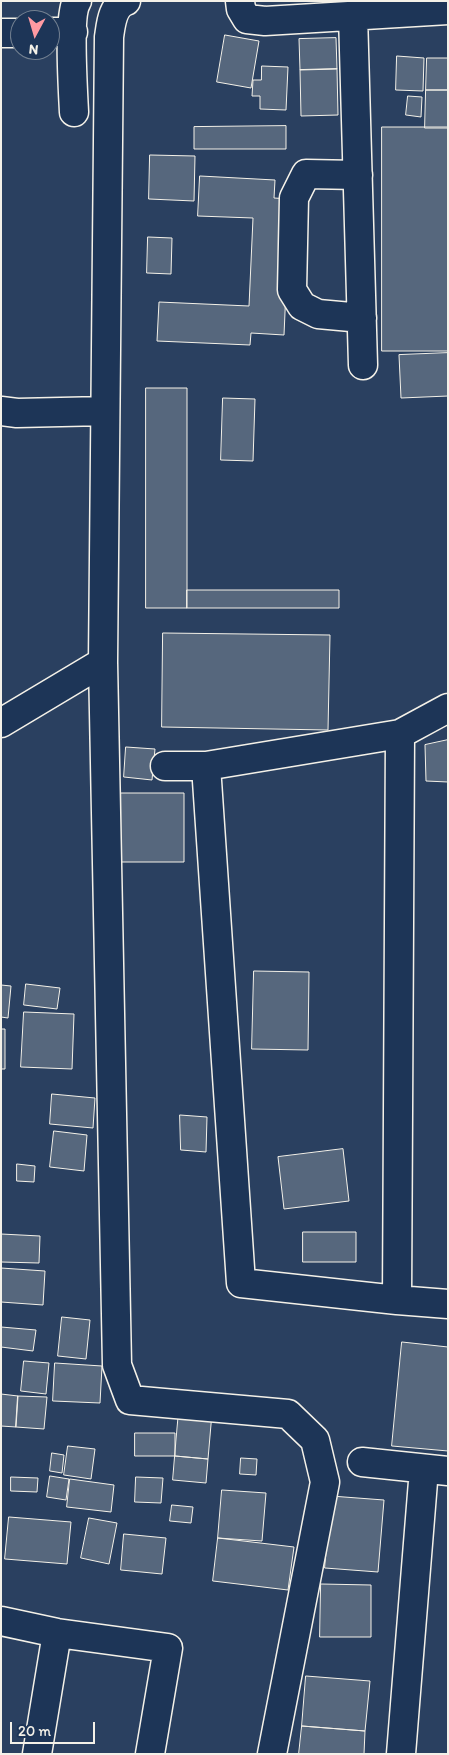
<!DOCTYPE html>
<html>
<head>
<meta charset="utf-8">
<style>
	body { margin:0 }
	#map { position:relative; width:449px; height:1755px; overflow:hidden; background:#2a4060; font-family:Itim,sans-serif }
	canvas { display:block }
	.frame { position:absolute; inset:0; border:2px solid #f4f1e8; pointer-events:none }
	.north { position:absolute; left:10px; top:10px; width:50px; height:50px; box-sizing:border-box; background:#1d3557; border:1px solid #738091; border-radius:50%; rotate:186deg; font-size:14px; font-weight:700; line-height:20px; text-align:center; color:#f4f1e8 }
	.north::after { content:''; display:block; margin:auto; width:18px; height:22px; background:#ff9aa2; clip-path:polygon(50% 0,100% 100%,50% 72%,0 100%) }
	.scale { position:absolute; left:10px; top:1722px; width:85px; height:22px; box-sizing:border-box; border:2px solid #f4f1e8; border-top:0; padding-left:6px; font-size:15px; line-height:18px; white-space:nowrap; color:#f4f1e8; -webkit-text-stroke:4px #1d3557; paint-order:stroke }
</style>
</head>
<body>
<div id="map">
<canvas width="449" height="1755"></canvas>
<div class="frame"></div>
<div class="north">N</div>
<div class="scale">20 m</div>
</div>
<script>
const c = document.querySelector('canvas').getContext('2d');
c.lineJoin = 'round';
function fill(path, color) {
  c.fillStyle = color;
  c.fill(path, 'evenodd');
}
function strokePath(path, color, width, dash) {
  c.strokeStyle = color;
  c.lineWidth = width;
  c.lineCap = dash ? 'butt' : 'round';
  c.setLineDash(dash || []);
  c.stroke(path);
}
const building = new Path2D(`
	M225 35 259 41 251 88 217 82Z
	M336 38 337 69 300 70 299 39Z
	M397 56 424 58 423 91 396 90Z
	M427 58H448V90H426Z
	M262 66 288 67 286 110 260 109V96H252L253 80H261Z
	M337 69 338 115 301 116 300 70Z
	M426 90H448V128H425Z
	M408 96 422 97 421 117 406 115Z
	M286 126V149H194V127Z
	M382 127H448V351H382Z
	M150 155 195 156 194 201 149 199Z
	M200 176 275 180 274 198 290 199 284 335 251 333 250 345 157 341 159 302 249 306 253 218 198 216Z
	M148 237 172 238 171 274 147 273Z
	M448 353V396L401 398 399 355Z
	M146 388H187V608H146Z
	M223 398 255 399 253 461 221 460Z
	M187 590H339V608H187Z
	M163 633 330 635 328 730 162 727Z
	M448 740V782L426 781 425 745Z
	M126 747 155 749 152 780 124 777Z
	M121 793H184V862H121Z
	M254 971 309 972 308 1050 252 1049Z
	M26 984 60 988 57 1009 24 1005Z
	M1 985 11 986 8 1018 1 1017Z
	M24 1012 74 1014 72 1069 21 1067Z
	M1 1029H5V1069H1Z
	M52 1094 95 1098 93 1128 50 1124Z
	M180 1115 207 1117 206 1152 181 1150Z
	M54 1131 87 1135 84 1171 50 1167Z
	M343 1149 349 1201 284 1209 278 1157Z
	M17 1164 35 1166 34 1182 17 1181Z
	M303 1232H356V1262H303Z
	M1 1234 40 1236 39 1263 1 1262Z
	M1 1268 45 1271 43 1305 1 1302Z
	M62 1317 90 1320 86 1359 58 1356Z
	M1 1327 36 1330 33 1351 1 1347Z
	M402 1342 448 1347V1451L392 1446Z
	M24 1361 49 1363 46 1394 21 1391Z
	M55 1363 102 1366 100 1403 53 1401Z
	M1 1394 18 1396 16 1427 1 1426Z
	M18 1396 47 1397 44 1429 16 1427Z
	M179 1410 212 1413 208 1459 175 1456Z
	M135 1433H175V1456H135Z
	M68 1446 95 1449 91 1479 64 1475Z
	M52 1453 64 1455 62 1473 50 1471Z
	M175 1456 208 1459 206 1483 173 1480Z
	M241 1458 257 1459 256 1475 240 1474Z
	M50 1476 69 1479 66 1500 47 1497Z
	M11 1477 38 1478 37 1492 11 1491Z
	M136 1477 163 1478 161 1503 135 1502Z
	M70 1479 114 1485 111 1512 67 1507Z
	M222 1490 266 1493 262 1541 218 1538Z
	M331 1496 384 1500 378 1572 325 1568Z
	M172 1505 193 1507 191 1523 170 1521Z
	M9 1517 71 1522 67 1564 5 1559Z
	M89 1518 117 1523 109 1564 81 1558Z
	M124 1534 166 1538 162 1574 121 1570Z
	M218 1538 294 1547 288 1590 213 1581Z
	M321 1584 371 1585V1637H320Z
	M306 1676 370 1681 365 1731 302 1726Z
	M302 1726 365 1731 364 1754H299Z`);
fill(building, '#56677d');
strokePath(building, '#f4f1e8', 1);
const minor = new Path2D(`
	M126 1C112 6 111 24 109 37L103 662 117 1365 130 1400 288 1414 315 1440 325 1482 272 1754
	M240 1 241 9 247 19 265 21 448 10
	M353 15 363 365
	M50 32H73
	M1 33H20
	M74 112C73 91 68 15 77 1
	M358 175 306 174 294 198 292 290 302 306 318 314 362 318
	M1 411 17 413 105 411
	M1 723 103 662
	M165 766H206L400 734 448 708
	M206 766 241 1283 397 1300 448 1304
	M397 1300 400 734
	M362 1462 448 1471
	M1 1621 57 1633 168 1648 150 1754
	M37 1754 57 1633
	M401 1754 424 1469`);
strokePath(minor, '#f4f1e8', 31);
strokePath(minor, '#1d3557', 28);
</script>
</body>
</html>
